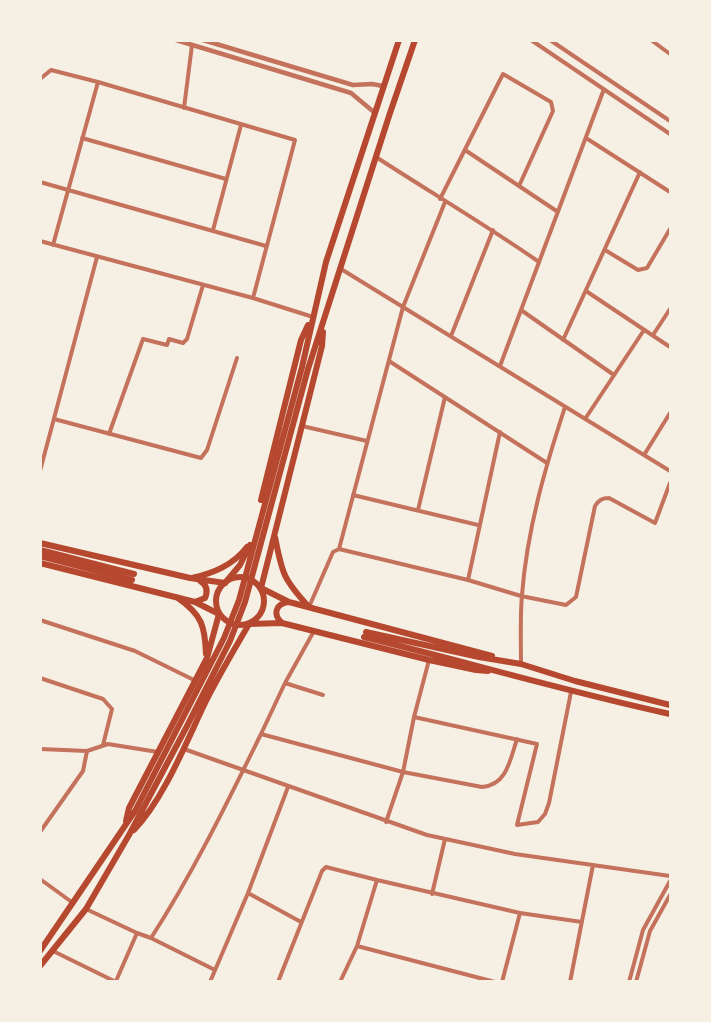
<!DOCTYPE html>
<html>
<head>
<meta charset="utf-8">
<style>
	body { margin:0 }
	#map { position:relative; width:711px; height:1022px; overflow:hidden; background:#f6efe4; font-family:"PT Sans",sans-serif }
	canvas { display:block }
	.frame { position:absolute; inset:0; border:42px solid #f6efe4; pointer-events:none }
</style>
</head>
<body>
<div id="map">
<canvas width="711" height="1022"></canvas>
<div class="frame"></div>
</div>
<script>
const c = document.querySelector('canvas').getContext('2d');
c.lineJoin = 'round';
function strokePath(path, color, width, dash) {
  c.strokeStyle = color;
  c.lineWidth = width;
  c.lineCap = dash ? 'butt' : 'round';
  c.setLineDash(dash || []);
  c.stroke(path);
}
strokePath(new Path2D(`
	M531 40 670 134
	M550 40 670 121
	M651 40 670 54
	M40 79 51 70 98 82 295 140 253 298
	M184 108 192 45
	M82 138 226 179
	M586 138 670 192
	M465 150 558 212
	M376 157C430 192 486 225 539 262
	M40 182 266 246
	M440 199 503 74 551 102 553 111 519 186
	M213 230 241 125
	M40 241 253 298 313 317
	M53 245 98 82
	M605 250 638 270 647 268 670 229
	M341 269 670 471
	M586 291 670 347
	M521 310 614 375
	M653 335 670 309
	M451 336 493 230
	M563 340 640 172
	M389 361 547 463
	M500 366 604 89
	M54 419 201 458 207 450 237 358
	M585 419 644 330
	M302 426 367 441
	M109 434 143 339 167 345 169 339 183 343 187 339 203 285
	M644 455 670 413
	M40 471 97 257
	M353 495 478 525
	M418 510 445 397
	M339 549 468 580 521 596 566 605 576 597 595 506C599 500 602 498 609 498L655 523 670 483
	M468 580 500 432
	M309 607 333 552 339 549 403 307 445 202
	M40 620 135 651 196 681
	M521 664C521 641 520 617 522 595 527 530 545 468 565 407
	M40 678 103 699 112 709 103 745
	M285 683 314 631
	M323 695 285 683 261 734 403 772 482 787C507 785 510 760 517 739
	M414 717 537 744 517 825 538 822 545 814 549 803 571 692
	M40 749 87 751 108 744 158 752
	M184 749 427 835 515 854 670 876
	M386 822 403 772 414 717 429 660
	M40 832 83 771 87 751
	M40 879 73 903
	M248 893 301 922
	M432 894 445 839
	M86 909 137 933
	M357 946 495 982
	M53 951 116 982
	M215 970 151 938C193 873 227 803 261 734
	M116 981 137 933 151 938
	M210 982 248 893 288 787
	M278 982 322 871 326 867 377 880
	M340 982 357 946 377 880 520 913
	M502 982 520 913 582 922
	M570 982 593 865
	M629 982 643 930 670 881
	M636 982 650 931 670 895`), '#c5725c', 4);
strokePath(new Path2D(`
	M176 40 351 93 375 113
	M203 40 353 85 372 84 383 86`), '#c5725c', 4.5);
strokePath(new Path2D(`
	M261 500 301 340 308 325
	M275 537C282 573 283 579 309 607
	M192 578C214 573 233 565 247 547
	M225 583 240 565 250 545
	M261 588 322 346 323 332
	M178 598C202 615 205 626 206 654
	M126 821 129 808 207 658 219 614
	M134 830C164 799 187 740 206 701 219 675 234 650 249 624
	M40 951 135 811 224 638 239 600 302 367 326 262 399 40
	M40 966 86 909 129 835 186 728 230 641 245 602 308 369 389 116 415 40`), '#b5482f', 6);
strokePath(new Path2D(`
	M40 543 190 578 225 583
	M40 550 134 574
	M40 556 132 580
	M40 563 195 602 219 614
	M216 601a24 24 0 1 1 48 0a24 24 0 1 1-48 0Z
	M261 588 289 602 492 656
	M195 602 205 598C208 591 207 585 200 581
	M282 623C272 614 276 604 288 602
	M249 624 282 623 429 660 476 670 488 671
	M366 632 479 657 521 664 575 681 670 705
	M364 637C467 662 568 692 670 714`), '#b5482f', 6);
</script>
</body>
</html>
